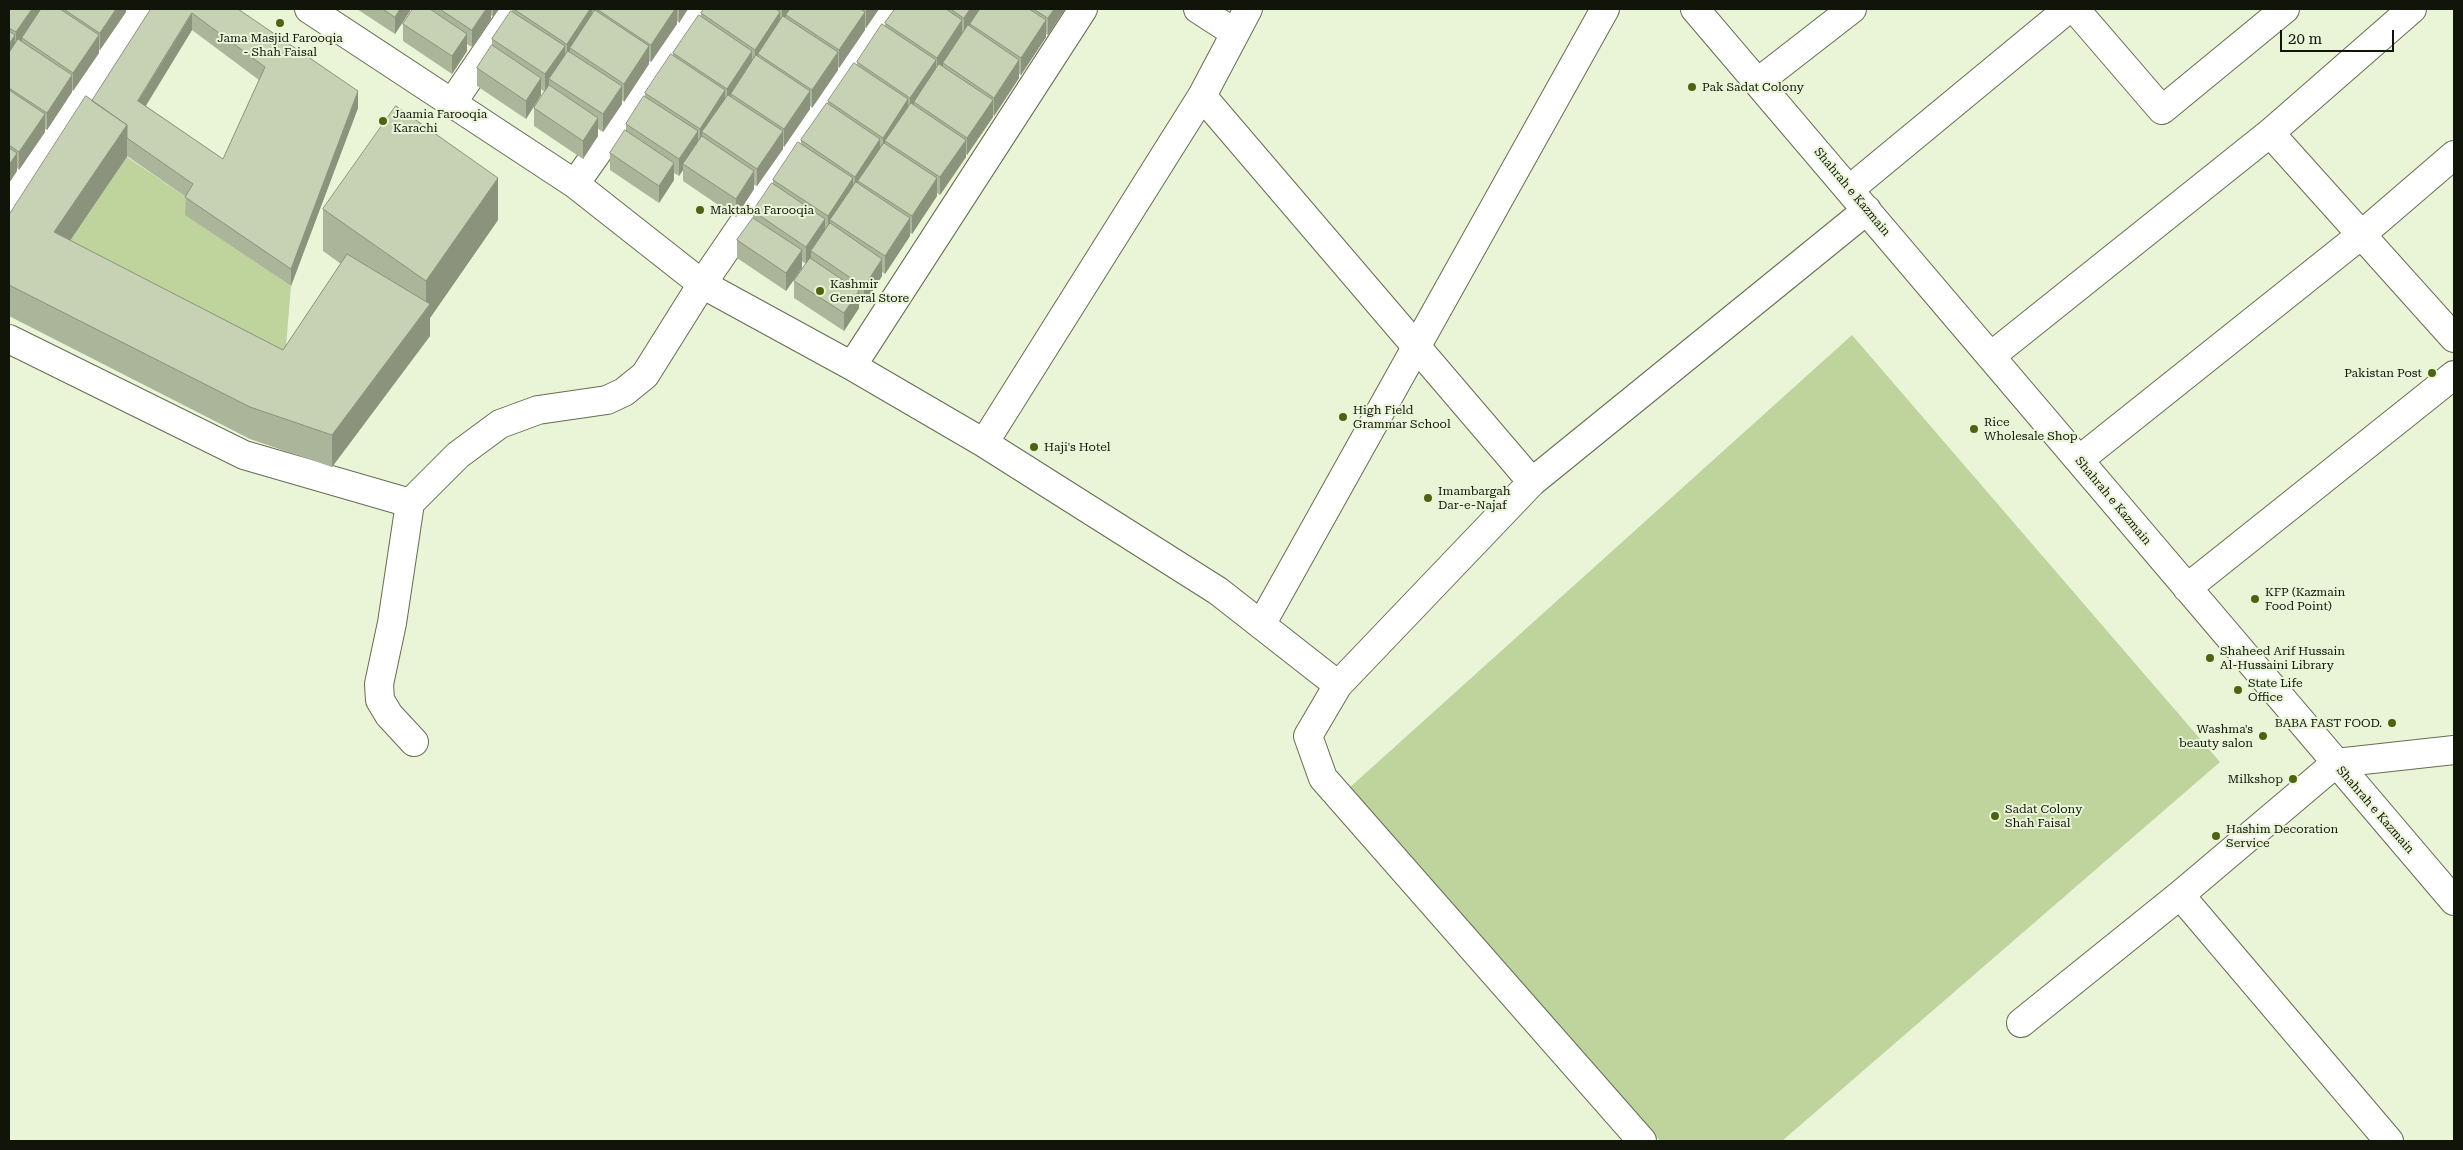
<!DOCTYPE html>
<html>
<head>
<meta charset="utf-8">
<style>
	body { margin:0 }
	#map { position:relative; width:2463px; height:1150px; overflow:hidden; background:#e9f5d6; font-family:"Roboto Serif",serif }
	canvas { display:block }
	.frame { position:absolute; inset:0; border:10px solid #101409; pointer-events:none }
	.scale { position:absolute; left:2280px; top:30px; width:114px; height:22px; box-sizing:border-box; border:2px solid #101409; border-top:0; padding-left:6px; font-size:15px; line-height:18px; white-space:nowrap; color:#101409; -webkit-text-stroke:4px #e9f5d6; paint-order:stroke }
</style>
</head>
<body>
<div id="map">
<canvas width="2463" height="1150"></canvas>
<div class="frame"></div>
<div class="scale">20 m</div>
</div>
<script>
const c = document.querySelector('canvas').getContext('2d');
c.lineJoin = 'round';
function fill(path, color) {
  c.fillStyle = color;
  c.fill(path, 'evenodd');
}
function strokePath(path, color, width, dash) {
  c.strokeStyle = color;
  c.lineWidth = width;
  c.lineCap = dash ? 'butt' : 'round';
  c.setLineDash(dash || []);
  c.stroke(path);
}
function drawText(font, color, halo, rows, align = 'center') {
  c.font = font + ' "Roboto Serif",serif';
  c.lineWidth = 4;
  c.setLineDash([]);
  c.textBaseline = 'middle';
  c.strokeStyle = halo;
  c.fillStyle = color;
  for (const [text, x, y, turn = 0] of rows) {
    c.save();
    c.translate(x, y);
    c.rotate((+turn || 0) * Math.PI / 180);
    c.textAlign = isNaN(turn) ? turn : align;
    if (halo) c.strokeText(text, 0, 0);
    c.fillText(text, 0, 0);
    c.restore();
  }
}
fill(new Path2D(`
	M127 157 193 202 186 215 291 286 283 382 54 264Z
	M1852 335 2220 762 1782 1141H1660L1348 789Z`), '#bfd39d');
const minor = new Path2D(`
	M309 9 575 184 702 284 852 366 984 443 1218 591 1338 685
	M1198 9 1235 33
	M1695 9 2454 901
	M2075 9 2162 110 2285 9
	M1758 82 1852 9
	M1202 96 1532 482
	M452 103 516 9
	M2270 133 2454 338
	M575 184 698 9
	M1850 189 2068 9
	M9 204 137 9
	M9 339 244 455 410 503
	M1991 356 2270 133 2412 9
	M852 366 1083 9
	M984 443 1202 96 1248 9
	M2079 460 2361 235 2454 155
	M2187 588 2454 375
	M1261 625 1605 9
	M414 742 389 715 380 700 379 684 392 623 410 503 458 455 500 424 538 410 607 400 624 392 645 375 702 284 890 9
	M2180 895 2389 1141
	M2021 1023 2180 895 2336 763 2454 750
	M1642 1141 1323 778 1308 736 1338 685 1532 482 1867 210`);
strokePath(minor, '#646e52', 30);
strokePath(minor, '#fff', 28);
fill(new Path2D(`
	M9 9H128L127 10H126V12L100 50H99V53L73 91 72 90V92L47 130 45 129V132L19 170 17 168V171L9 183Z
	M151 9H238L358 108 291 286 185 215 186 197 127 156 70 241 283 350 341 264 323 251V209L498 220 430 318V336L332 467 250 439 9 316V215L92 101ZM192 30 259 80 223 159 146 106Z
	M357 9H410V11L395 34Z
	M413 9H498L493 17 491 15V19L472 47 467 44V51L452 74 403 41V24Z
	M512 9H688L679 23 677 21V24L651 62 649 61V64L624 102 622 100V104L603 132 598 129V136L583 159 534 126V108L545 92 541 89V95L526 119 477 86V68L492 46V39L512 11Z
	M704 9H879L866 28H865V30L839 68 838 67V70L812 108 810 106V109L784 147 783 146V149L757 186 754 185V189L736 217 683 181V170L679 176 674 173V180L659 203 610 170V153L626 130V124L645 96V93L673 56V53L701 16V13Z
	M895 9H1065L1048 35 1046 34V37L1021 75 1019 74V78L994 116 993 115V117L967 155 966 154V157L940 195 937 193V196L912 234 910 233V236L885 274 882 272V276L864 304 859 301V308L844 331 794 298V281L806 264 802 261V268L786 291 737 258V240L753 218V211L773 184V180L801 144V140L828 103V101L857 64V62L885 26V23Z`), '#aab59a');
fill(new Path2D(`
	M32 9H42L22 38V42L16 50V32Z
	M116 9H126V12L100 50V33Z
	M400 9H410V11L395 34V17Z
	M486 9H491V19L472 47V30Z
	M493 9H498L493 17Z
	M590 9H592V24L570 48V58L567 62V44Z
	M675 9H677V24L651 62V45Z
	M679 9H688L679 23Z
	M783 9H795L786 15V23L782 28V10Z
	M867 9H879L866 28V11Z
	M970 9H981L970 24V26L964 35V18Z
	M1054 9H1065L1048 35V18Z
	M780 12V29L758 54V62L755 67V50Z
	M865 12V30L839 68V50Z
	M192 13V30L138 118V101Z
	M962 20V37L943 63V67L937 75V58Z
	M1046 20V37L1021 75V58Z
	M467 34V51L452 74V56Z
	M15 35V52L9 61V44Z
	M99 35V53L73 91V73Z
	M565 46V64L549 79V86L545 92V74Z
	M649 46V64L624 102V84Z
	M752 51V69L731 94V101L727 107V89Z
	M838 52V70L812 108V90Z
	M936 60V77L914 102V110L910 115V98Z
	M1019 60V78L994 116V98Z
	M72 75V92L47 130V113Z
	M541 78V95L526 119V101Z
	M622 86V104L603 132V114Z
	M725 90V108L702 132V142L700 147V129Z
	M358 91V108L291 286V269Z
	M810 91V109L784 147V129Z
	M908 99V116L885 141V151L883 155V138Z
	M993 100V117L967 155V138Z
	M45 114V132L19 170V152Z
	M598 118V136L583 159V141Z
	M127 125V157L54 264V232Z
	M698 131V148L683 164V170L679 176V159Z
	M783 131V149L757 186V169Z
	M880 139V156L858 181V189L855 194V177Z
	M966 140V157L940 195V177Z
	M17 153V171L9 183V165Z
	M674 163V180L659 203V186Z
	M754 171V189L736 217V199Z
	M498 178V220L430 318V336L332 467V435L426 310V281Z
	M853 178V196L830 220V230L828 234V216Z
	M937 178V196L912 234V216Z
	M910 218V236L885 274V256Z
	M825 219V236L811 251V258L806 264V247Z
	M802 250V268L786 291V273Z
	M882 259V276L864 304V287Z
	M859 291V308L844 331V313Z`), '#8b937d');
const building = new Path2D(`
	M9 9H32L16 32 9 28Z
	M41 9H60L99 35 73 73 22 38Z
	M64 9H116L100 33Z
	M151 9H238L358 91 291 269 185 197 193 184 127 138V125L92 101ZM192 13 265 67 223 159 138 101Z
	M383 9H400L395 17Z
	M413 9H430L467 34 452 56 403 24Z
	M440 9H486L472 30Z
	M514 9H590L567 44Z
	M597 9H675L651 45Z
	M704 9H776L780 12 755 50 701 13Z
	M790 9H860L865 12 839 50 786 15Z
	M895 9H946L962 20 937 58 885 23Z
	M951 9H970L964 18Z
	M980 9H1029L1046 20 1021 58 970 24Z
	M1034 9H1054L1048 18Z
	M595 10 649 46 624 84 570 48Z
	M511 11 565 46 545 74 492 39Z
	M699 15 752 51 727 89 673 53Z
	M783 16 838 52 812 90 758 54Z
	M882 24 936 60 910 98 857 62Z
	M968 25 1019 60 994 98 943 63Z
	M9 31 15 35 9 44Z
	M18 39 72 75 47 113 9 88V53Z
	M492 45 541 78 526 101 477 68Z
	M568 51 622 86 603 114 549 79Z
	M671 54 725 90 700 129 645 93Z
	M756 55 810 91 784 129 731 94Z
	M854 63 908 99 883 138 828 101Z
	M939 64 993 100 967 138 914 102Z
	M549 85 598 118 583 141 534 108Z
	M9 90 45 114 19 152 9 145Z
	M728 95 783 131 757 169 702 132Z
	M86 96 127 125 54 232 283 350 347 254 430 304 332 435 250 407 9 285V215Z
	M644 96 698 131 679 159 626 124Z
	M827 103 880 139 855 177 801 140Z
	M911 103 966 140 940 177 885 141Z
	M396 106 498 178 426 281 323 209Z
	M625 130 674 163 659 186 610 153Z
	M702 136 754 171 736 199 683 164Z
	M798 142 853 178 828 216 773 180Z
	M884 143 937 178 912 216 858 181Z
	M9 148 17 153 9 165Z
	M856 182 910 218 885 256 830 220Z
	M772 183 825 219 806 247 753 211Z
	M753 218 802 250 786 273 737 240Z
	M830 223 882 259 864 287 811 251Z
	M810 258 859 291 844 313 794 281Z`);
fill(building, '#c6d2b3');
strokePath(building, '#8b937d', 1);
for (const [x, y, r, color] of [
	[280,23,5,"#4d6310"],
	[1692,87,5,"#4d6310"],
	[383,121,5,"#4d6310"],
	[700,210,5,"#4d6310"],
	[820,291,5,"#4d6310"],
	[2432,373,5,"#4d6310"],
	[1343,417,5,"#4d6310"],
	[1974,429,5,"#4d6310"],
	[1034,447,5,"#4d6310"],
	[1428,498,5,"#4d6310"],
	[2255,599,5,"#4d6310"],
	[2210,658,5,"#4d6310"],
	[2238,690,5,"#4d6310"],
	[2392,723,5,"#4d6310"],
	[2263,736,5,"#4d6310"],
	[2293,779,5,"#4d6310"],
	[1995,816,5,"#4d6310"],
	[2216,836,5,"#4d6310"]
]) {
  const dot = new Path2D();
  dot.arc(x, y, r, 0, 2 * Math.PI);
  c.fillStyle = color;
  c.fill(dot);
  strokePath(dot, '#e9f5d6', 2);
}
drawText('12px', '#101409', '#e9f5d6', [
	["Jama Masjid Farooqia",280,38,"center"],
	["- Shah Faisal",280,52,"center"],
	["Pak Sadat Colony",1702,87],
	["Jaamia Farooqia",393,114],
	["Karachi",393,128],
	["Maktaba Farooqia",710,210],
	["Kashmir",830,284],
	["General Store",830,298],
	["Pakistan Post",2422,373,"right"],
	["High Field",1353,410],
	["Grammar School",1353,424],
	["Rice",1984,422],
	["Wholesale Shop",1984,436],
	["Haji's Hotel",1044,447],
	["Imambargah",1438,491],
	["Dar-e-Najaf",1438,505],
	["KFP (Kazmain",2265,592],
	["Food Point)",2265,606],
	["Shaheed Arif Hussain",2220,651],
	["Al-Hussaini Library",2220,665],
	["State Life",2248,683],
	["Office",2248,697],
	["BABA FAST FOOD.",2382,723,"right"],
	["Washma's",2253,729,"right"],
	["beauty salon",2253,743,"right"],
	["Milkshop",2283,779,"right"],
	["Sadat Colony",2005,809],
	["Shah Faisal",2005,823],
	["Hashim Decoration",2226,829],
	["Service",2226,843]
], 'left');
drawText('12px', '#101409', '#e9f5d6', [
	["Shahrah e Kazmain",1852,192,50],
	["Shahrah e Kazmain",2113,501,50],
	["Shahrah e Kazmain",2375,810,49]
]);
</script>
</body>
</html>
